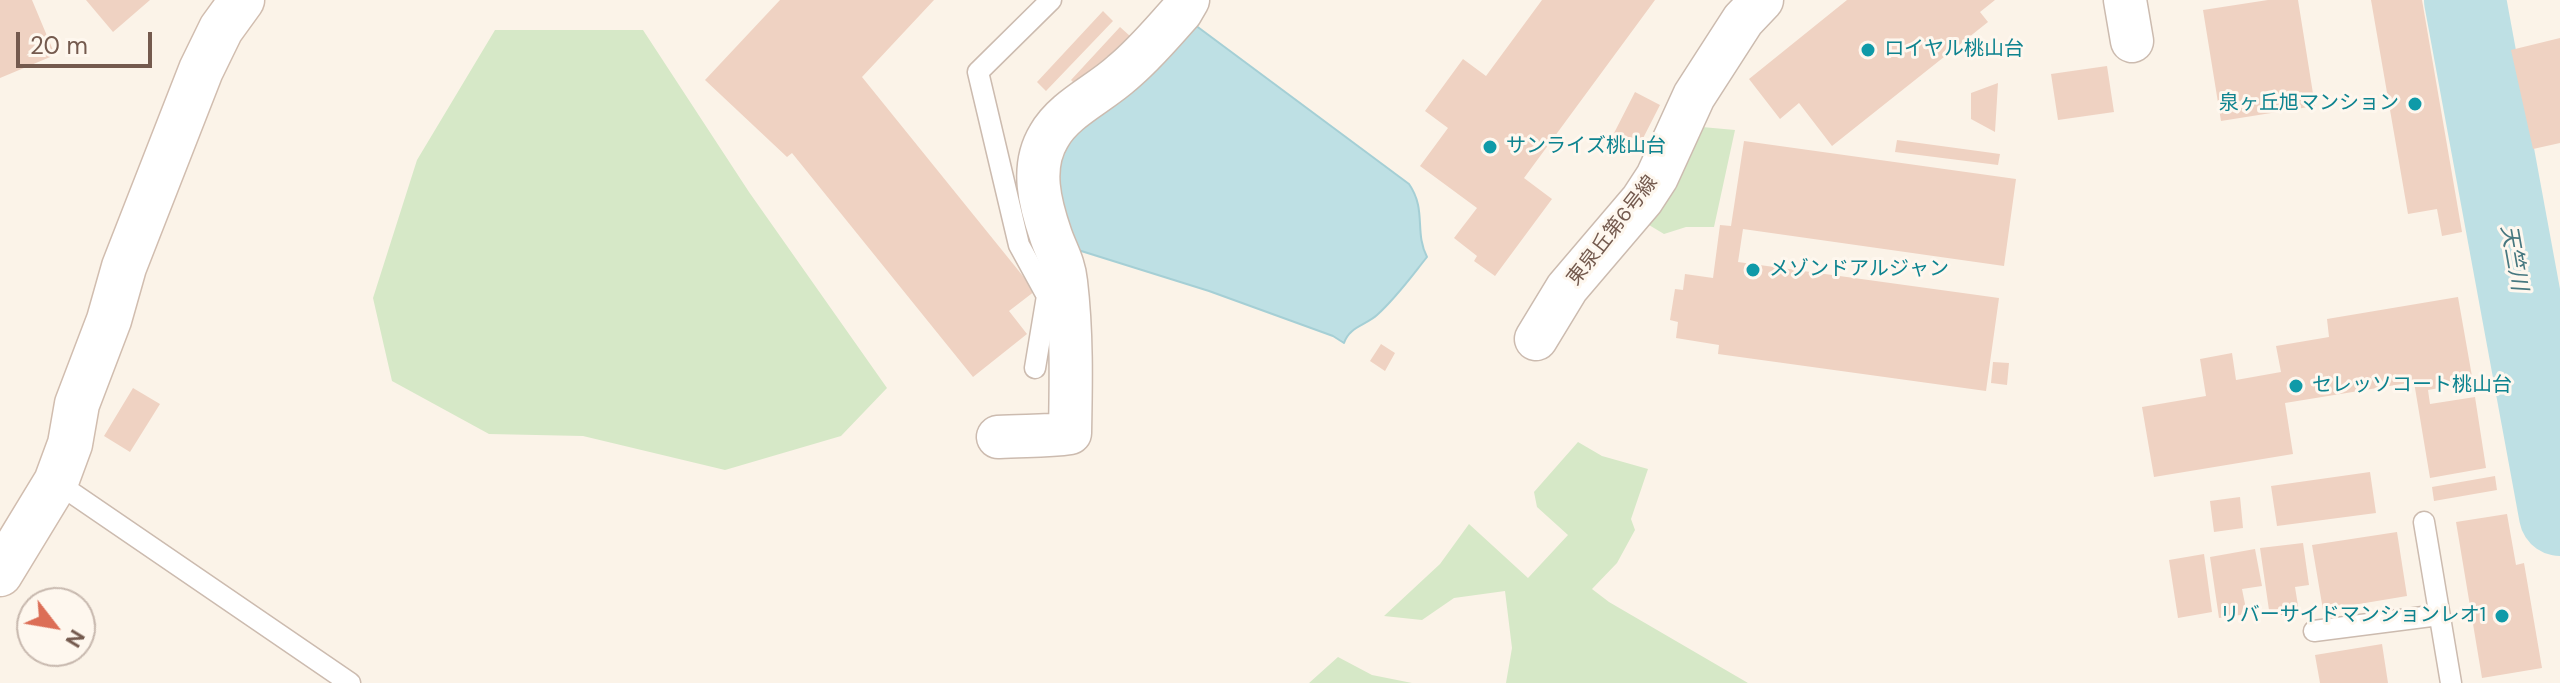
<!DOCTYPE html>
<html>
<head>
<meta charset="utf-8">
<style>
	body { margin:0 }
	#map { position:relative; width:2560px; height:683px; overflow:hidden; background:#fbf3e8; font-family:"DM Sans",sans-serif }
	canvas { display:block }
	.north { position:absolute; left:16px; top:587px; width:80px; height:80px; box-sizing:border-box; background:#fef7ee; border:2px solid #c7b8ae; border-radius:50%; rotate:121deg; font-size:22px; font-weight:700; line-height:32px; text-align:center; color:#745a4e }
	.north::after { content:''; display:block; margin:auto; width:28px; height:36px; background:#dc6e56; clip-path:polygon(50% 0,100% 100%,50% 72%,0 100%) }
	.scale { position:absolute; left:16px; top:32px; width:136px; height:36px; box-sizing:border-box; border:4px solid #745a4e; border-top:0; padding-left:10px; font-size:24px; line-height:28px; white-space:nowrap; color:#745a4e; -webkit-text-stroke:6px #fef7ee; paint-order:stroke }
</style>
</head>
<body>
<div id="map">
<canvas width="2560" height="683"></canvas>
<div class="north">N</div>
<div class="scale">20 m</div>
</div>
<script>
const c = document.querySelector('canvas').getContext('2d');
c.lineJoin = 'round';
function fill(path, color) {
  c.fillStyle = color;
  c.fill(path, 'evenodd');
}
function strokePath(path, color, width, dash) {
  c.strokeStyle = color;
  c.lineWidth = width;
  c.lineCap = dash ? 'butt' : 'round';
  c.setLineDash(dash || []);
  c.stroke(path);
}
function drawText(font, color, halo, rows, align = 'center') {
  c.font = font + ' "DM Sans","Noto Sans JP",sans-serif';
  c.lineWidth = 6;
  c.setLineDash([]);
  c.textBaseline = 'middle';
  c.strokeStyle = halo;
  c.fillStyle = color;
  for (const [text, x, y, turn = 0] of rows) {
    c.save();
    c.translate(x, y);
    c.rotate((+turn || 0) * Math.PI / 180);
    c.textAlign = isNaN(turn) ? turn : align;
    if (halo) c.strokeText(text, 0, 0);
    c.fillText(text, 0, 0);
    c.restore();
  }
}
fill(new Path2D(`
	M495 30H643L749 192 887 388 841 436 725 470 583 436 489 434 392 381 373 298 417 160Z
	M1702 127 1735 130 1714 227H1686L1664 234 1649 225 1676 188Z
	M1578 442 1602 456 1648 469 1631 519 1635 530 1617 563 1592 589 1609 602 1748 683H1506L1512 648 1505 591 1454 598 1422 620 1384 616 1440 564 1469 524 1528 578 1568 535 1537 507 1534 492Z
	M1338 657 1372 675 1412 683H1309Z`), '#d6e8c7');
const water = new Path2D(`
	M1191 22 1409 184C1427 210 1414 232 1427 257 1411 277 1396 298 1377 315 1366 325 1349 327 1344 343L1333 336 1209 291 1078 250 1069 243 1053 178 1072 130Z`);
fill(water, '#bee0e4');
strokePath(water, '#a5cfd5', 2);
strokePath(new Path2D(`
	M2465 0 2560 515`), '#bee0e4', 82);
fill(new Path2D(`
	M0 0H32L55 55 0 78Z
	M86 0H150L113 32Z
	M780 0H934L862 77 1035 291 1009 311 1027 334 973 377 792 153 787 157 705 80Z
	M1542 0H1655L1524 178 1552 199 1495 276 1474 261 1477 256 1454 238 1477 208 1420 166 1448 128 1425 111 1463 59 1486 76Z
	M1847 0H1995L1980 12 1988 22 1832 146 1799 103 1780 119 1749 79Z
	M2268 0H2298L2315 106 2221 121 2203 10Z
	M2371 0H2422L2462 232 2442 236 2437 209 2408 214Z
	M1103 11 1113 21 1046 91 1037 82Z
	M1120 27 1130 36 1080 89 1071 80Z
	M2560 38V143L2533 149 2511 50Z
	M2107 66 2114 112 2058 120 2051 74Z
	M1998 83 1995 132 1971 119V93Z
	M1635 92 1660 105 1636 152 1611 139Z
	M1897 140 2000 154 1998 165 1895 152Z
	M1744 141 2016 179 2004 266 1743 229 1738 262 1999 298 1986 391 1718 354 1719 345 1676 338 1678 322 1670 320 1675 289 1683 290 1685 274 1713 278 1720 225 1731 226Z
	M2458 297 2473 382 2428 390 2430 404 2475 397 2486 468 2430 478 2414 382 2285 403 2293 454 2154 477 2142 407 2206 396 2200 359 2232 353 2236 380 2281 372 2276 346 2329 337 2327 319Z
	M1381 344 1395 353 1385 371 1370 361Z
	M1993 362 2009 363 2007 385 1991 383Z
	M133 388 160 404 130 452 104 436Z
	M2370 472 2376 513 2277 526 2271 486Z
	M2495 476 2497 490 2434 501 2432 487Z
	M2240 497 2243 528 2214 532 2210 501Z
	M2507 514 2516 565 2524 563 2542 668 2482 678 2456 522Z
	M2397 532 2407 596 2323 610 2312 545Z
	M2303 543 2309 585 2295 587 2299 612 2270 617 2260 548Z
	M2255 549 2262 586 2242 589 2247 614 2219 618 2210 557Z
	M2204 554 2212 612 2178 618 2169 560Z
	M2382 644 2388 683H2320L2315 655Z`), '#efd2c2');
const lane = new Path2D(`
	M1035 368 1047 296 1019 245 978 72 1051 0
	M56 482 350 683
	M2424 522 2451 683
	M2314 631 2439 615`);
const street = new Path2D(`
	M2125 0 2132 41
	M1536 339 1567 288 1642 200 1657 177 1694 96 1743 20 1762 0
	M998 437C1022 435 1045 437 1070 433 1071 383 1072 332 1066 282 1064 263 1057 253 1051 236 1040 204 1030 167 1049 136 1064 109 1099 94 1122 73 1144 55 1162 33 1181 12L1188 0`);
const secondary = new Path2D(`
	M0 574 56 482 70 444 77 404 109 320 124 267 201 70 221 29 242 0`);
strokePath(lane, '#ccbbaf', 23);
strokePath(street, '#ccbbaf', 45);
strokePath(secondary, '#d1bdaf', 47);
strokePath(lane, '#fff', 20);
strokePath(street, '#fff', 42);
strokePath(secondary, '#fff', 44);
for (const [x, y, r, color] of [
	[1868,50,8,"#0f9aa8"],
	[2415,104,8,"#0f9aa8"],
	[1490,147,8,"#0f9aa8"],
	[1753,270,8,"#0f9aa8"],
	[2296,386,8,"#0f9aa8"],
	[2502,616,8,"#0f9aa8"]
]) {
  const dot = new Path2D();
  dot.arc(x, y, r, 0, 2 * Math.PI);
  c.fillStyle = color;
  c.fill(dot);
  strokePath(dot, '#fef7ee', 3);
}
drawText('20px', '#0d838f', '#fef7ee', [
	["ロイヤル桃山台",1884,50],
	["泉ヶ丘旭マンション",2399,104,"right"],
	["サンライズ桃山台",1506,147],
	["メゾンドアルジャン",1769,270],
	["セレッソコート桃山台",2312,386],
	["リバーサイドマンションレオ1",2486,616,"right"]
], 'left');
drawText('20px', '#745a4e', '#fef7ee', [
	["東泉丘第6号線",1613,231,-52]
]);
drawText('italic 22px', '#46777f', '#fef7ee', [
	["天竺川",2513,258,80]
]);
</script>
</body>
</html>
